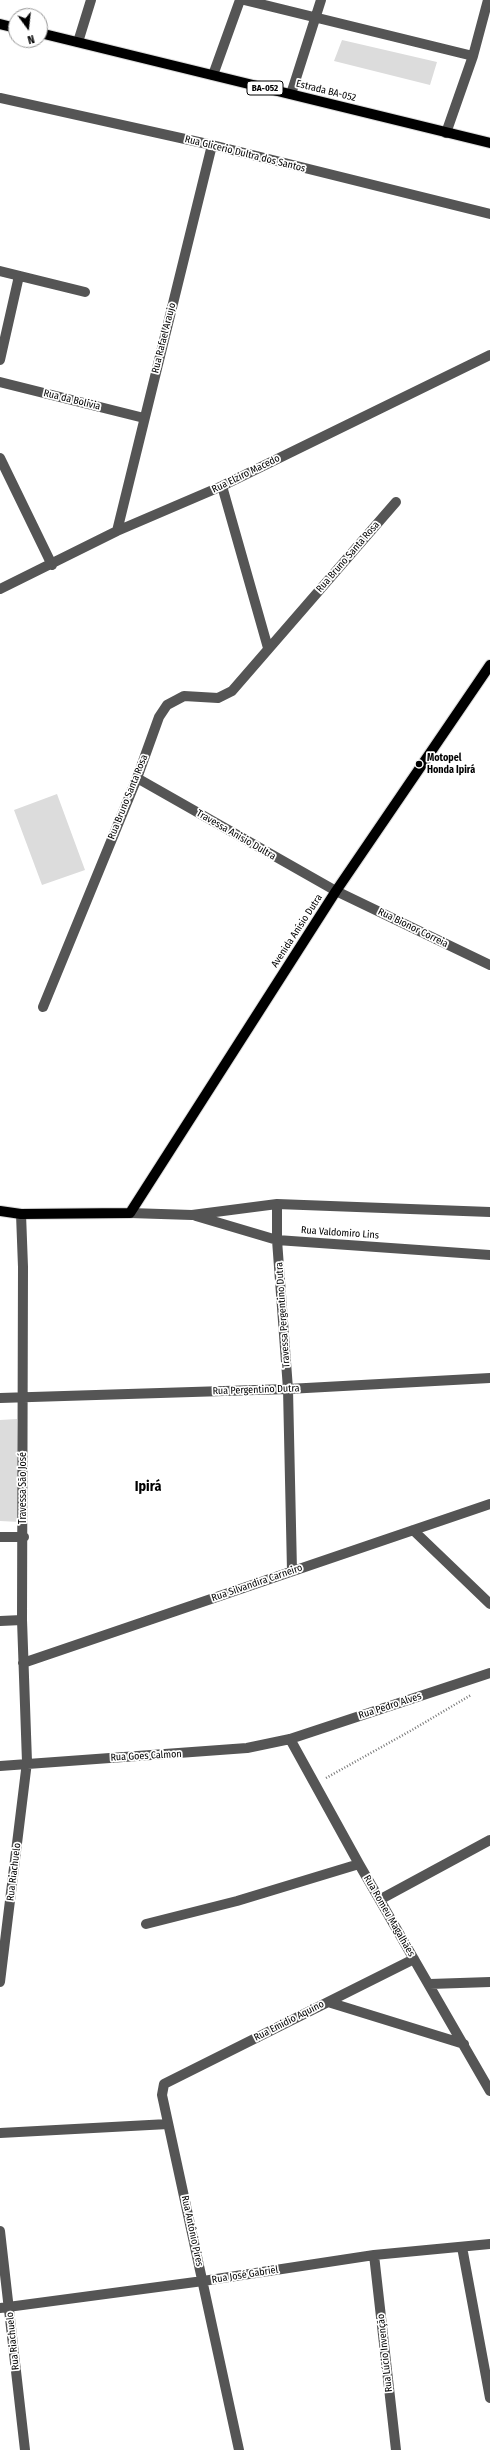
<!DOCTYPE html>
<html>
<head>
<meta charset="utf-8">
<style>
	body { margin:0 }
	#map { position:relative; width:490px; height:2450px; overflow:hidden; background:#fff; font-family:"Fira Sans Condensed",sans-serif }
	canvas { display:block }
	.north { position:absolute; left:8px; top:8px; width:40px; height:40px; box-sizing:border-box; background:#fff; border:1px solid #999; border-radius:50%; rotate:165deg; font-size:11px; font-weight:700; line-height:16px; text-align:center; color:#000 }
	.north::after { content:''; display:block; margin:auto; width:14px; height:18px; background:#000; clip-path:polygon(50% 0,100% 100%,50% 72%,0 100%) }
</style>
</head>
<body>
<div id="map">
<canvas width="490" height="2450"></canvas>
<div class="north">N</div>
</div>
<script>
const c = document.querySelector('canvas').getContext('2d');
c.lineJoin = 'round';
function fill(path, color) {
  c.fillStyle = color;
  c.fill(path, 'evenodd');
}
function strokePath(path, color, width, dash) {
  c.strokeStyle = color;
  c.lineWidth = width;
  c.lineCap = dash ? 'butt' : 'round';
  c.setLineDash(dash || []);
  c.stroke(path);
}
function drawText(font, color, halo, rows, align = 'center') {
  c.font = font + ' "Fira Sans Condensed",sans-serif';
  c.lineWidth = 3.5;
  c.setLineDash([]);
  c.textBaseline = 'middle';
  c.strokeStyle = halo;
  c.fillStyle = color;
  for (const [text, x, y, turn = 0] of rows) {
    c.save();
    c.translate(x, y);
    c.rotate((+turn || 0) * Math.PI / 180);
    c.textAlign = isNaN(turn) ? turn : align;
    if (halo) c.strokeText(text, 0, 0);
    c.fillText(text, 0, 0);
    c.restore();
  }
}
fill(new Path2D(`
	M342 40 437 62 430 85 334 61Z
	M57 794 85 870 42 885 14 810Z
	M17 1419 20 1522 0 1521V1420Z`), '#dcdcdc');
const major = new Path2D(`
	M0 24 16 28
	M40 33 490 143
	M0 1211 21 1214 130 1213 336 891 490 665`);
strokePath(major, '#dbdbdb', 12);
strokePath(new Path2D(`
	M326 1778 412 1730 471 1695`), '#777', 2.5, [1, 2]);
strokePath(new Path2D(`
	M244 0 473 56
	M78 42 91 0
	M213 75 240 0
	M291 94 321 0
	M0 98 212 145 490 214
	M446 133 473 56 488 0
	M0 271 85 292
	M0 360 19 276
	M0 382 144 418
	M0 458 52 565
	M222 486 268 648
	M117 531 212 145
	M0 589 117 531 222 486 490 355
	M137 778 336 891 490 965
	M43 1007 137 778 159 717 167 705 184 696 218 698 232 691 396 502
	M277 1204V1240L288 1389 292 1571
	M130 1213 192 1215 277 1204 490 1212
	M196 1216 277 1240 490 1255
	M0 1398 288 1389 490 1378
	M413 1530 490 1604
	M0 1537H24
	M0 1621 22 1620
	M23 1663 490 1504
	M290 1739 359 1864 490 2091
	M0 1766 247 1748 290 1739 490 1673
	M381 1899 490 1840
	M146 1924 237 1901 359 1864
	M0 1982 27 1762 22 1620 23 1267 21 1214
	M430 1984 490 1982
	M328 2002 464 2044
	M0 2133 168 2124
	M0 2231 25 2450
	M462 2247 490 2398
	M374 2255 396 2450
	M0 2308 203 2281 374 2255 490 2244
	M239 2450 162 2095 164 2084 414 1959`), '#555', 10);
strokePath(major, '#000', 10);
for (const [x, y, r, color] of [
	[419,764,4,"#000"]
]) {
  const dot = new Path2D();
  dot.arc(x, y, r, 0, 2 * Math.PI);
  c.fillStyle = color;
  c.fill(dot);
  strokePath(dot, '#fff', 1.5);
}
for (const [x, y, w] of [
	[265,88,36]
]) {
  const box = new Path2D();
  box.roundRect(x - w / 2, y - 7, w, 14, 3);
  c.fillStyle = '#fff';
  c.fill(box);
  strokePath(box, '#000', 1);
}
drawText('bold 9px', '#000', null, [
	["BA-052",265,88]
]);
drawText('10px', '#000', '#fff', [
	["Estrada BA-052",326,91,14],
	["Rua Glicerio Dultra dos Santos",245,154,14],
	["Rua Rafael Araujo",164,338,-76],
	["Rua da Bolivia",72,400,14],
	["Rua Elziro Macedo",246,474,-26],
	["Rua Bruno Santa Rosa",348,557,-49],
	["Rua Bruno Santa Rosa",128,797,-68],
	["Travessa Anisio Dultra",236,835,30],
	["Rua Bionor Correia",413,928,26],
	["Avenida Anísio Dutra",297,931,-57],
	["Rua Valdomiro Lins",340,1233,4],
	["Travessa Pergentino Dutra",283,1315,-94],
	["Rua Pergentino Dutra",256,1390,-2],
	["Travessa São José",23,1488,-90],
	["Rua Silvandira Carneiro",257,1583,-19],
	["Rua Pedro Alves",390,1706,-18],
	["Rua Goes Calmon",146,1756,-3],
	["Rua Riachuelo",14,1872,-83],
	["Rua Romeu Magalhães",389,1916,60],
	["Rua Emidio Aquino",289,2021,-27],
	["Rua Antônio Pires",192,2231,78],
	["Rua José Gabriel",245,2275,-9],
	["Rua Riachuelo",13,2341,-96],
	["Rua Lúcio Invenção",385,2353,-96]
]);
drawText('bold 10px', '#000', '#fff', [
	["Motopel",427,758],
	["Honda Ipirá",427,770]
], 'left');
drawText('bold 14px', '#000', '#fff', [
	["Ipirá",148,1487]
]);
</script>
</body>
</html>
